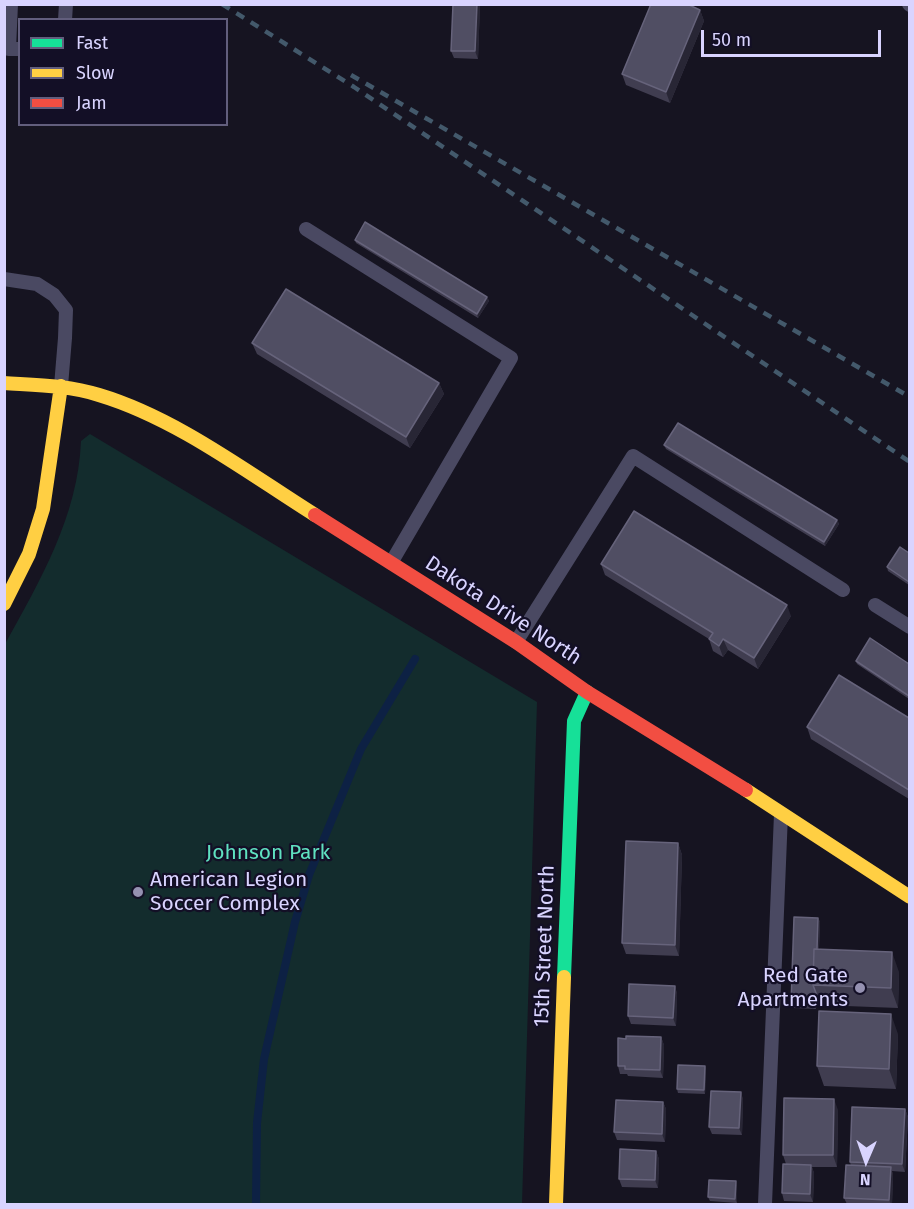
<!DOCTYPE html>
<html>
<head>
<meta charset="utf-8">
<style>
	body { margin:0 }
	#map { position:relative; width:914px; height:1209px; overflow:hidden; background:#161421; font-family:"Fira Sans",sans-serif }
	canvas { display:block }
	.frame { position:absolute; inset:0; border:6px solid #d9d4ff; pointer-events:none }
	.legend { position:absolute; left:18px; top:18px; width:210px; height:108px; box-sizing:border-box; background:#130f26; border:2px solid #625e7d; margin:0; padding:8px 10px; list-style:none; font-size:18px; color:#d9d4ff }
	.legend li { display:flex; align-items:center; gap:12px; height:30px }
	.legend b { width:30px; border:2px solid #625e7d }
	.north { position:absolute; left:836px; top:1131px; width:60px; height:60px; -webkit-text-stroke:4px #130f26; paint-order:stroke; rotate:182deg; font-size:16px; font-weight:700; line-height:24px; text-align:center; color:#d9d4ff }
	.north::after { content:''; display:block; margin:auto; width:21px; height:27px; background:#d9d4ff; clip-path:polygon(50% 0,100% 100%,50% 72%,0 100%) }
	.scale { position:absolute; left:701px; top:30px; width:180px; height:27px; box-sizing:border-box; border:3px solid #d9d4ff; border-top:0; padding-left:8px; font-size:18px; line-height:21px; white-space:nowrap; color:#d9d4ff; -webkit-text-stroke:4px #130f26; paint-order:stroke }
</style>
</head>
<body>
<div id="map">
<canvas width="914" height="1209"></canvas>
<div class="frame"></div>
<ul class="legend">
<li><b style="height:8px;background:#16e098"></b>Fast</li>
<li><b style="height:8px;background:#ffcf43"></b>Slow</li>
<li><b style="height:8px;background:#f24e42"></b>Jam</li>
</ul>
<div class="north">N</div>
<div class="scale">50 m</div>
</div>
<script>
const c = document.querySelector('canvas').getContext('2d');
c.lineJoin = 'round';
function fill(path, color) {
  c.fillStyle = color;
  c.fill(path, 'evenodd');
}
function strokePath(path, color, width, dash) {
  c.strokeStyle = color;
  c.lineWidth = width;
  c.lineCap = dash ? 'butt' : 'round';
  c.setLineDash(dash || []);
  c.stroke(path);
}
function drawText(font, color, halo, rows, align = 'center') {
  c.font = font + ' "Fira Sans",sans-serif';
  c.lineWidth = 4.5;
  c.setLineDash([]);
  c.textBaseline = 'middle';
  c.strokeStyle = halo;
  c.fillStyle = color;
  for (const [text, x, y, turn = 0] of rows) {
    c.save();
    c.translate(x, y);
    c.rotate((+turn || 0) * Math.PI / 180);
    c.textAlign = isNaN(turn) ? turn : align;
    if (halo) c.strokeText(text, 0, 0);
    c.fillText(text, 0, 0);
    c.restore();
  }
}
fill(new Path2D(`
	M90 434 537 702 522 1204H5V644C40 581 78 516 81 441Z`), '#132c2d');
strokePath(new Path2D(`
	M256 1204 257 1123 264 1059 295 922 309 875 361 749 415 659`), '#0d2144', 8);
strokePath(new Path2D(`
	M11 4 9 49H20
	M909 4 910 5
	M65 20 66 4
	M306 229 511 358 391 563
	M4 279 37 284 54 295 66 310 65 338 61 386
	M875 605 910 627
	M516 642 633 456 843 590
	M765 1204 781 814`), '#4a4962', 14);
strokePath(new Path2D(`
	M564 977 574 721 587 692`), '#16e098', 14);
strokePath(new Path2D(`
	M4 383C36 385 68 385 99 395 176 418 248 473 315 515
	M4 604 29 554 43 509 61 386
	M746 790 910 897
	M556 1204 564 977`), '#ffcf43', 14);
strokePath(new Path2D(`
	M315 515 516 642 587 692 746 790`), '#f24e42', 14);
strokePath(new Path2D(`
	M222 4 354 87 910 462
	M351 75 910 397`), '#43596b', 4.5, [9, 8]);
fill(new Path2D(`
	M453 4H480L478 59 454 58 451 51Z
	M700 10 704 21 670 103 626 85 622 74Z
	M355 240 487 297 489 301 478 318 356 243Z
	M252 343 439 383 444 394 410 448 257 354Z
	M664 445 837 520 839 524 825 546 666 449Z
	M909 553V585L888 571 887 567Z
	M601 564 791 616 758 669 728 650 723 657 713 651 709 639 605 575Z
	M856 661 909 664V699L857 664Z
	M909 718V799L811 739 807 727Z
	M678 843 682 855 679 956 626 954 622 943Z
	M818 918 820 922 819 949 899 972 898 1008 820 1005 817 996 816 1009 793 1008 791 1004Z
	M675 986 677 994 676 1026 631 1024 628 1016Z
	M898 1034 896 1089 824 1086 817 1066Z
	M661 1037 664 1045 663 1078 628 1076 627 1074H620L618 1066 626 1039Z
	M705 1066 706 1070 705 1094 678 1093 677 1089Z
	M741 1092 743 1100 742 1135 712 1134 709 1127Z
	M663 1102 666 1109 665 1142 617 1140 614 1132Z
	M905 1109 908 1117 905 1172 892 1171 893 1175 892 1204H847L844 1198 851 1166 850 1162Z
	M838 1110 837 1167H812L814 1173 813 1202 784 1201 782 1193 786 1164 783 1155Z
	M656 1151 659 1159 658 1188 622 1187 619 1179Z
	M737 1185V1203L710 1201 708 1197Z`), '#403d50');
fill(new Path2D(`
	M477 4H480L478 59 475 51Z
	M700 10 704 21 670 103 666 92Z
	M487 297 489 301 478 318 477 314Z
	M439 383 444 394 410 448 406 437Z
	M837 520 839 524 825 546 824 542Z
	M787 605 791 616 758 669 754 658Z
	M723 639 728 650 723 657 719 646Z
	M678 843 682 855 679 956 675 945Z
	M818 918 820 922 817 986 816 985Z
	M892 952 899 972 898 1008 891 988Z
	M675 986 677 994 676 1026 673 1018Z
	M816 993 817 996 816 1009 815 1005Z
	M891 1014 898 1034 896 1089 889 1069Z
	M661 1037 664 1045 663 1078 660 1070Z
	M705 1066 706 1070 705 1094 704 1090Z
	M741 1092 743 1100 742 1135 739 1128Z
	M834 1099 838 1110 837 1167 833 1155Z
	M663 1102 666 1109 665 1142 662 1134Z
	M905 1109 908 1117 905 1172 902 1164Z
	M656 1151 659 1159 658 1188 655 1180Z
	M811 1165 814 1173 813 1202 810 1194Z
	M891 1167 893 1175 892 1204H891L889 1200Z
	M736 1181 737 1185V1203L735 1199Z`), '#282635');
const building = new Path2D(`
	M453 4H477L475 51H451Z
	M651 4H687L700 10 666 92 622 74Z
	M365 222 487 297 477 314 355 240Z
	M286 289 439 383 406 437 252 343Z
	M678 423 837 520 824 542 664 445Z
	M634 511 787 605 754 658 723 639 719 646 709 639 713 633 601 564Z
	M900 547 909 553V582L887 567Z
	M870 638 909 664V696L856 661Z
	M839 675 909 718V790L807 727Z
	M626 841 678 843 675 945 622 943Z
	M794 917 818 918 817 949H814L813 985 816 993 815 1005 791 1004Z
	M814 949 892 952 891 988 813 985Z
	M629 984 675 986 673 1018 628 1016Z
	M819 1011 891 1014 889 1069 817 1066Z
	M626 1036 661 1037 660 1070 625 1069V1066H618V1038L626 1039Z
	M678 1065 705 1066 704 1090 677 1089Z
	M711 1091 741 1092 739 1128 709 1127Z
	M784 1098 834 1099 833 1155H783Z
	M616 1100 663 1102 662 1134 614 1132Z
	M852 1107 905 1109 902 1164 850 1162Z
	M620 1149 656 1151 655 1180 619 1179Z
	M783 1164 811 1165 810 1194 782 1193Z
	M846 1165 891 1167 889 1200 844 1198Z
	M709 1180 736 1181 735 1199 708 1197Z`);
fill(building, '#504e63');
strokePath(building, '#66637b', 1.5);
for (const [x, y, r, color] of [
	[138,892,6,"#9591b1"],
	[860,988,6,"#9591b1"]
]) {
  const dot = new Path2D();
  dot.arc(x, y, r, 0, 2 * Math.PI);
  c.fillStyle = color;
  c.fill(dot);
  strokePath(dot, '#130f26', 2);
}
drawText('21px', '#d9d4ff', '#130f26', [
	["Dakota Drive North",503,611,33],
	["15th Street North",545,946,-88]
]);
drawText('21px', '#5fe0c0', '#130f26', [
	["Johnson Park",268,853]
]);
drawText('21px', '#d9d4ff', '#130f26', [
	["American Legion",150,880],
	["Soccer Complex",150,904],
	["Red Gate",848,976,"right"],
	["Apartments",848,1000,"right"]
], 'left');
</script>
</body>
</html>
